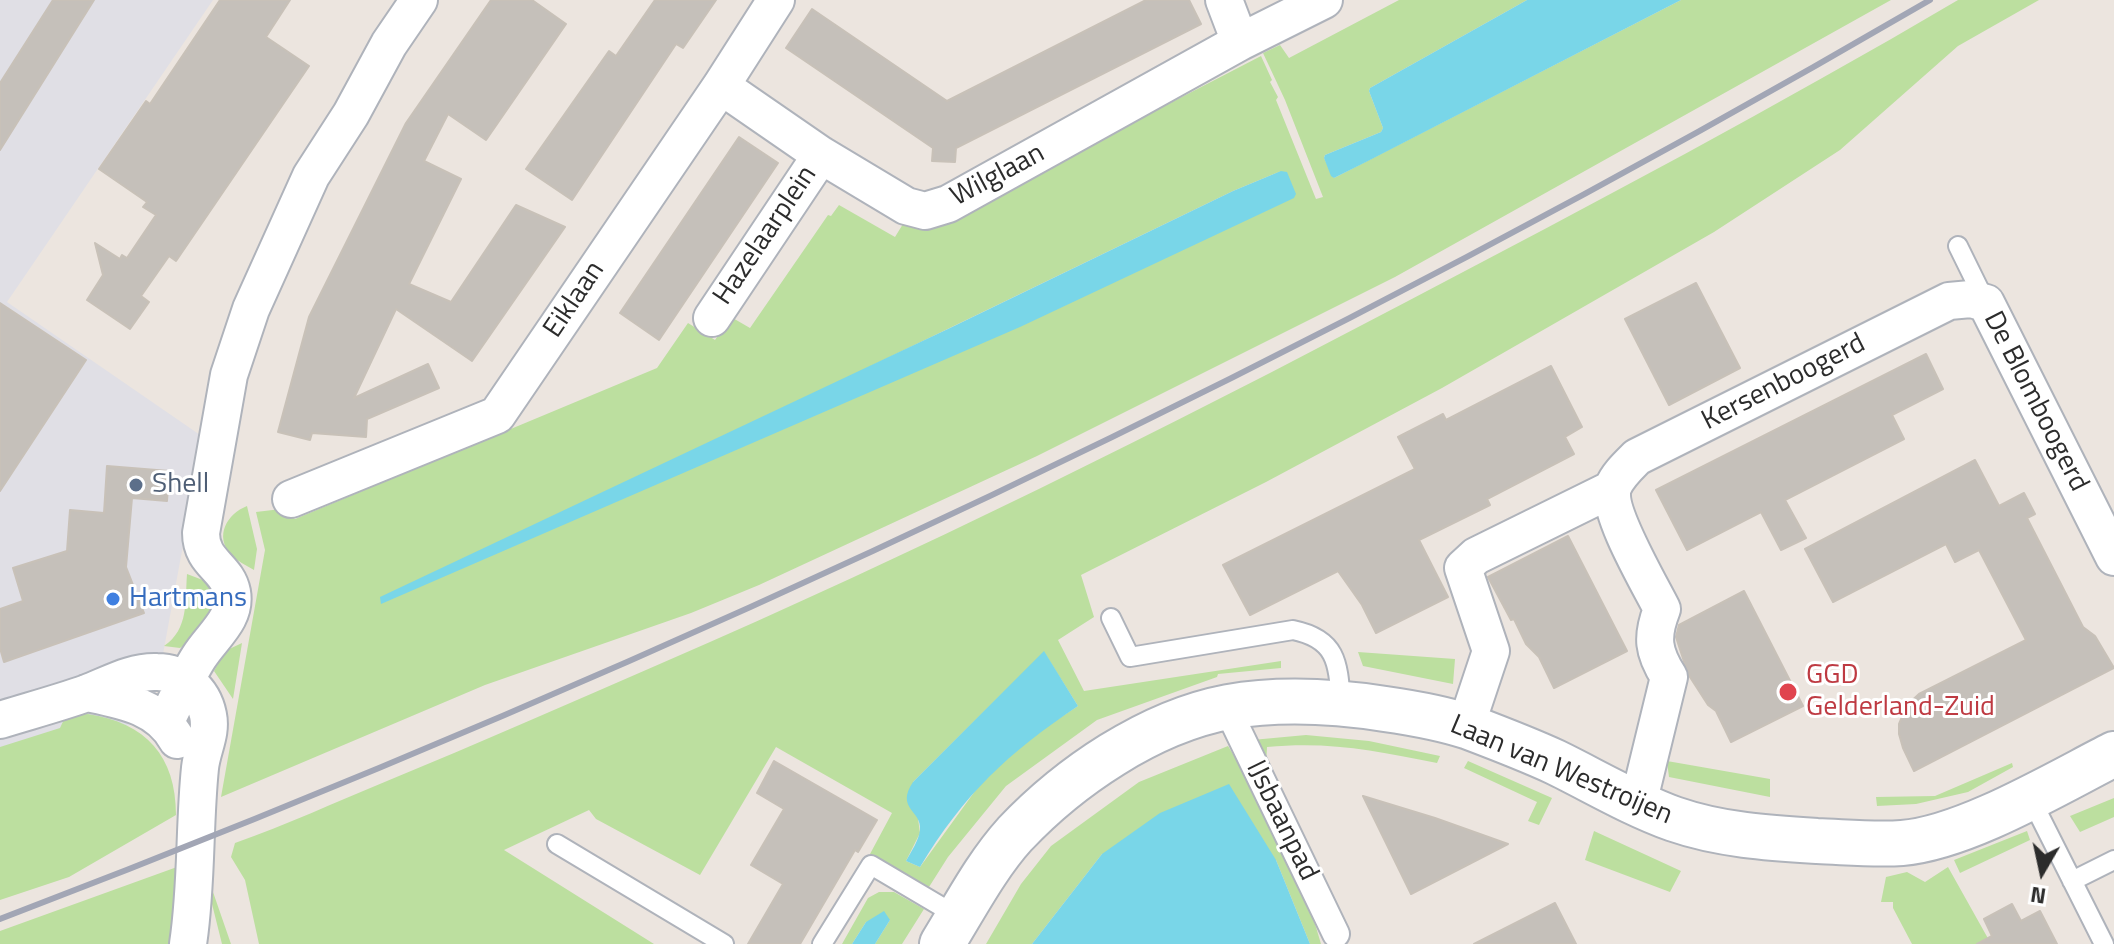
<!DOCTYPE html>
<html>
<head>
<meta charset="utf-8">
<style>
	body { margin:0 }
	#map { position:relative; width:2114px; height:944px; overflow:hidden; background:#ece5df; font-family:"Titillium Web",sans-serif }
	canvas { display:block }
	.north { position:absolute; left:2002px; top:832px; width:80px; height:80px; -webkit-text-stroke:6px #fff; paint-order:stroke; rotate:189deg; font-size:22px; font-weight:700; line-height:32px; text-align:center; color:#2c2c2c }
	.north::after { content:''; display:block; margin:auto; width:28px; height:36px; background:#2c2c2c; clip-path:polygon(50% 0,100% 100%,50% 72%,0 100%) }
</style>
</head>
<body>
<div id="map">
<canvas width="2114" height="944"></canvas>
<div class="north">N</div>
</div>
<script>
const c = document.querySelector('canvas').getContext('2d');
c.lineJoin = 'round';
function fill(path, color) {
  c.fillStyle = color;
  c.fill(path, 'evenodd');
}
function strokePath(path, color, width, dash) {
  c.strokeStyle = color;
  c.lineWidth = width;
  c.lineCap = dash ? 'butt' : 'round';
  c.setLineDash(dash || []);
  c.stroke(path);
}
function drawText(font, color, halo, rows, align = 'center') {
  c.font = font + ' "Titillium Web",sans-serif';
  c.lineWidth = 6;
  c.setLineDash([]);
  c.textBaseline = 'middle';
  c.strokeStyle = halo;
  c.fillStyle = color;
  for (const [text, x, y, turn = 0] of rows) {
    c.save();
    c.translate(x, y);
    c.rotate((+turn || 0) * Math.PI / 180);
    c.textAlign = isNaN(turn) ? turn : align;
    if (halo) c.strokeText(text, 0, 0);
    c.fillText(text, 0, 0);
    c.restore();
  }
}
fill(new Path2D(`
	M0 0H213L7 302 203 437 151 719 0 762Z`), '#e0dfe5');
fill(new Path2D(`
	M1399 0H1527L1370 88 1369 91 1383 128 1381 132 1325 155 1324 158 1334 178 1681 0H1891L1395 277 1037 456 759 585 691 613 485 685 221 797 265 550 256 512 281 509 295 519 657 368 688 323 715 340 731 317 750 328 828 215 831 216 839 205 895 237 906 219 925 230 1261 56 1272 80 1270 82 1278 97 1276 100 1316 199 1323 197 1285 100 1263 53 1280 45 1289 58ZM1281 171 381 603 1233 191Z
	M1958 0H2039L1958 46 1840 150 1714 232 1442 388 1266 482 1081 575 1094 617 1058 640 1084 691 1281 661V668L1218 674 1217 677 1097 720 1006 786 948 857 929 887 870 854 892 813 776 747 700 875 596 819 589 810 504 850 654 944H259L245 880 231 857 235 843C286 825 336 802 387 781 479 743 570 703 662 663 916 553 1163 430 1408 301 1593 204 1778 106 1958 0ZM1044 652 1078 706 1029 738 983 780 920 867 906 861 920 833 913 782Z
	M247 506 257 549 254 570C246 565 237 561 231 555 214 536 227 514 247 506Z
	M187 574 208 582 217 598 206 629 180 648 164 646C189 629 185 601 187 574Z
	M242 643 233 699 214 671 225 651Z
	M1358 652 1455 659 1453 684 1363 666Z
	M88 714C146 723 176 756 176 815L69 877 0 900V747L60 728 66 715Z
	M1306 735 1369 741 1440 756 1437 763C1376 751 1330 741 1267 747L1266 767 1252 740Z
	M1228 746 1248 778 1313 917 1321 944H1310L1276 860 1102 854 1032 944H986L1021 884 1051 846 1139 782Z
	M1468 761 1552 798 1539 825 1528 821 1537 802 1464 768Z
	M1667 761 1770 779V797L1669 777Z
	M2012 763 2013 767 1968 792 1916 804 1877 806 1876 797 1935 796Z
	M2114 798V817L2080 832 2070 816Z
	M1594 831 1681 871 1670 892 1585 860Z
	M2027 831 2030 840 1960 873 1954 860Z
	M177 867 173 944H0V931Z
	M1948 867 1990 942 1988 944H1912L1893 908V902H1881L1886 877 1907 872 1925 882Z
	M209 892H213L231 944H222Z
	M879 892H894L924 909 902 944H875L890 920 866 922 852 944H842L868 898Z`), '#bcdf9f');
fill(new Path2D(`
	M1527 0H1681L1366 162 1334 178 1331 176 1324 158 1325 155 1381 132 1383 128 1369 91 1370 88Z
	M1281 171 1287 172 1296 194 1294 198 1020 327 381 604 380 597 950 328 1233 191Z
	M1044 651 1078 706C1008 753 964 794 920 867L906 861C911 852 919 840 920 830 922 810 895 809 913 782Z
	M1229 784 1276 860 1310 944H1032L1102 854 1160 813Z
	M884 911 890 920 875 944H852L866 922Z`), '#79d6e8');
const building = new Path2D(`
	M53 0H94L0 150V83Z
	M220 0H290L266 37 309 66 176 261 169 256 141 296 149 302 130 329 87 300 103 275 95 243 120 259 122 255 127 258 156 215 143 207 147 202 99 169 146 101 150 104Z
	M491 0H532L566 24 486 140 448 114 424 161 461 179 409 284 451 302 516 205 565 227 472 361 396 309 354 398 428 364 439 388 367 419 366 437 312 433 310 440 278 432 309 317 406 123Z
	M655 0H716L683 48 676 44 572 200 526 169 609 51 616 56Z
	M1146 0H1189L1201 24 956 148 955 162 932 161 933 148 786 48 812 9 947 101Z
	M739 137 778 163 659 340 620 313Z
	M1696 283 1740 368 1669 405 1625 319Z
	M0 303 86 360 0 491Z
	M1926 354 1943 389 1892 415 1904 439 1785 500 1806 538 1781 550 1761 512 1687 550 1656 490Z
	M1551 366 1582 427 1565 437 1574 454 1487 499 1490 505 1419 540 1448 597 1376 633 1362 605 1338 571 1250 615 1223 565 1415 469 1398 437 1443 414 1446 420Z
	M1975 460 1999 506 2024 493 2035 514 2027 518 2083 627 2095 636 2114 668 1914 771 1903 748 1899 734V724L1907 705 1919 694 2026 640 1979 550 1955 562 1946 544 1833 602 1805 549Z
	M107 466 169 471 167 501 132 498 126 567 144 613 4 662 0 648V609L23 601 13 568 67 551 70 510 104 513Z
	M1568 536 1627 651 1554 688 1539 657 1526 644 1514 619 1511 620 1488 577Z
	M1744 591 1803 706 1731 742 1716 711 1708 705 1688 674 1676 637 1679 625Z
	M774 761 877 820 858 852 855 850 800 944H748L783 884 751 865 784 809 757 793Z
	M1363 796 1435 818 1508 844 1411 894Z
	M1555 903 1576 944H1474Z
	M2012 904 2021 921 2040 911 2057 944H1977L1992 936 1984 919Z`);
fill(building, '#c5c0ba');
strokePath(building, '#c8c1b8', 2);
const service = new Path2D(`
	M1958 246 1986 303
	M1111 618 1130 657 1293 630C1337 639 1338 663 1341 702
	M2030 797 2104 944
	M557 844 724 944
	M2072 881 2114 860
	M822 944 871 865 959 917`);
const pedestrian = new Path2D(`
	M1227 708 1336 934`);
const minor = new Path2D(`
	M1240 42 1324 0
	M721 86 821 155 906 206 925 211 948 204 1240 42 1224 0
	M712 318 821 155
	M291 499 497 415 721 86 776 0
	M87 693C121 700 159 706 177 740
	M0 720C29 711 59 703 87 693 110 684 132 671 157 672 182 672 203 690 208 715 212 734 202 749 200 768 194 826 197 886 188 944
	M165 723C176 702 186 677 199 657 212 636 237 619 232 592 227 567 201 563 201 533L229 375 251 309 311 176 351 114 389 44 419 0
	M1466 726 1491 651 1463 568 1476 556 1612 489
	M1638 804 1669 677C1653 652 1651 637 1662 609 1650 585 1606 511 1613 487 1618 475 1628 466 1637 457L1949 301 1971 299 1986 303 2114 557`);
const tertiary = new Path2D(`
	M942 944C965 907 986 866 1015 834 1069 777 1149 722 1228 707 1280 698 1333 701 1385 709 1413 713 1442 718 1469 727 1498 738 1527 749 1555 762 1594 781 1632 804 1674 819 1720 835 1768 838 1817 841 1845 842 1874 845 1902 843 1965 838 2057 783 2114 754`);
strokePath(service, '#afb3bb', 22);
strokePath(pedestrian, '#afb3bb', 30);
strokePath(minor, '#afb3bb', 40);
strokePath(tertiary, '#afb3bb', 48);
strokePath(service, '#fff', 18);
strokePath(pedestrian, '#fff', 26);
strokePath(minor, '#fff', 36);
strokePath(tertiary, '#fff', 44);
strokePath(new Path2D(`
	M0 919C666 665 1314 359 1930 0`), '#a2a6b5', 6);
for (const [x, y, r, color] of [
	[136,485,8,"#5c6f8a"],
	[113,599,8,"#3f7fe0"],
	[1788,692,10,"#e0444e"]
]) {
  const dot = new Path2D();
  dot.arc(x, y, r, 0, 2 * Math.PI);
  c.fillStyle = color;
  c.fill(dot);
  strokePath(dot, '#fff', 3);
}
drawText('28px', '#2c2c2c', '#fff', [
	["Wilglaan",998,176,-28],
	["Hazelaarplein",766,236,-56],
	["Eiklaan",575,300,-56],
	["Kersenboogerd",1784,383,-27],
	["De Blomboogerd",2035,402,63],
	["Laan van Westroijen",1561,771,23],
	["IJsbaanpad",1281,821,64]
]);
drawText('28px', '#4e5e75', '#fff', [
	["Shell",152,485]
], 'left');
drawText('28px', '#366cbe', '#fff', [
	["Hartmans",129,599]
], 'left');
drawText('28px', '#be3a42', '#fff', [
	["GGD",1806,676],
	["Gelderland-Zuid",1806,708]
], 'left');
</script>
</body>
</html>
